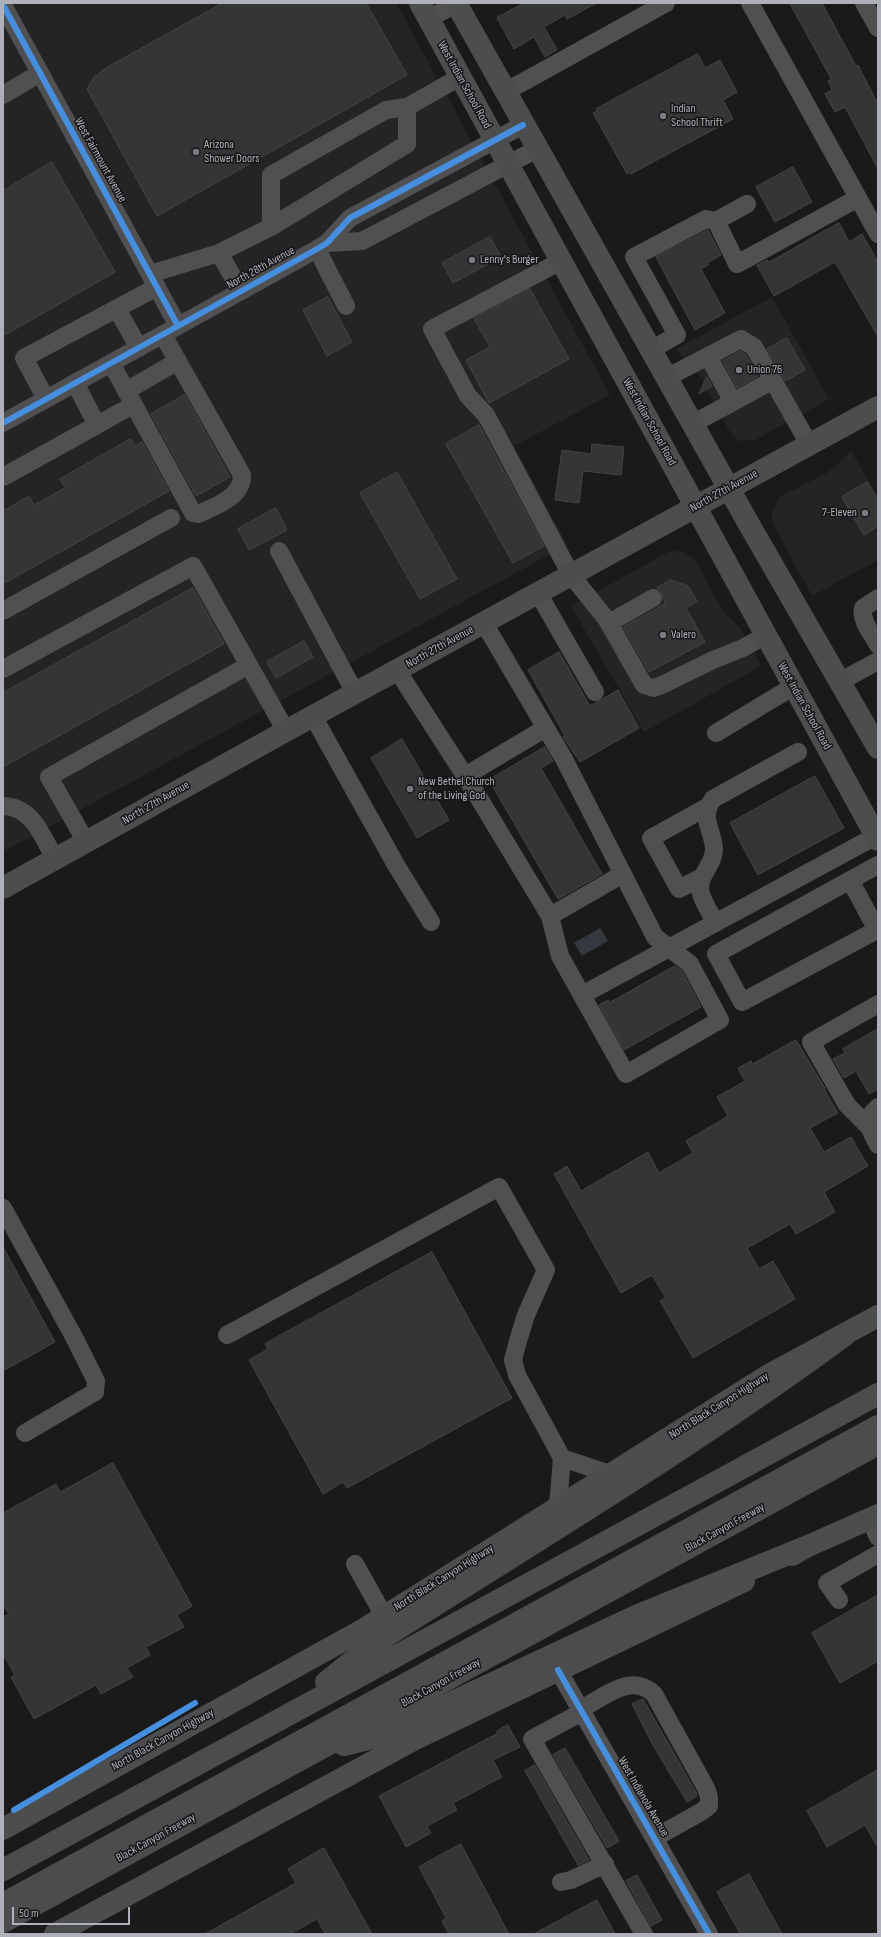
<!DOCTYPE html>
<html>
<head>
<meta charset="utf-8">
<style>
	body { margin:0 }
	#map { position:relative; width:881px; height:1937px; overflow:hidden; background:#1a1a1b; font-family:"Sofia Sans Condensed",sans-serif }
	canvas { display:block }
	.frame { position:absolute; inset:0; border:4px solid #aeb1b9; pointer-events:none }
	.scale { position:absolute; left:12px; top:1907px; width:118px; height:18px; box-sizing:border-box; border:2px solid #aeb1b9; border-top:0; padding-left:5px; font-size:12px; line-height:14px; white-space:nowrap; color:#aeb1b9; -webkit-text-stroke:3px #151516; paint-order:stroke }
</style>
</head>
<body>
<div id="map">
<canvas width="881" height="1937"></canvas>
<div class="frame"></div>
<div class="scale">50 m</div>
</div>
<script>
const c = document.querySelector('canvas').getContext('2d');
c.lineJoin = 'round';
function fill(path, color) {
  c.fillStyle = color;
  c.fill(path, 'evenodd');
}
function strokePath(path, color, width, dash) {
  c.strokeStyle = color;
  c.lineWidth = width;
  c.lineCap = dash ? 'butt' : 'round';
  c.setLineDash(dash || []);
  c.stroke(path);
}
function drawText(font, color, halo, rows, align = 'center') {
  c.font = font + ' "Sofia Sans Condensed",sans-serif';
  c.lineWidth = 3;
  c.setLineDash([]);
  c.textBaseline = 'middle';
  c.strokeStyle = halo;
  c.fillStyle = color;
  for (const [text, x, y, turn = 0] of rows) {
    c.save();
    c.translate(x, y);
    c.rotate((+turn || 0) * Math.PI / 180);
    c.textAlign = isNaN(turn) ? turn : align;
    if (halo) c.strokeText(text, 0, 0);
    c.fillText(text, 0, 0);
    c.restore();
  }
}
fill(new Path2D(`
	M3 3H396L610 395 514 446 567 545 3 852Z
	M772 297 829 399 755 440 738 441 731 434 701 378 676 349Z
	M851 451 878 497V560L812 596 773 524 771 515 780 497 830 471Z
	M678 551 684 552 695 560 723 611 742 631 761 666 644 732 571 606 668 552Z`), '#242426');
fill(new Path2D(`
	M600 928 608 941 582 956 574 943Z`), '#33393f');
const building = new Path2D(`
	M223 3H366L407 75 157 216 87 89 94 77 106 68Z
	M524 3H597L567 19 565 15 544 27 557 50 545 57 534 37 514 49 497 18Z
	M790 3H822L856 66 858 65 878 104V169L845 107 835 112 825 94 832 90 828 81 831 79Z
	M698 54 705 68 720 60 737 92 723 100 733 119 631 174 630 172 627 174 593 113 597 111 596 109Z
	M52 162 115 272 3 336V191Z
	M793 167 812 202 775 222 756 187Z
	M839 223 849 242 862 234 878 262V337L835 262 774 296 757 265 767 260 769 262Z
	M708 230 721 255 707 263 708 265 701 269 725 313 695 330 656 257Z
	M490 237 501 257 453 283 442 263Z
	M530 289 569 359 489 403 466 360 490 347 474 319Z
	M328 297 352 342 327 356 303 310Z
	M787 338 805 370 785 381 767 349Z
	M741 351 746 355 758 376 737 388 723 361Z
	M707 377 712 386 699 394Z
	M185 395 230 477 196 496 151 414Z
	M479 425 544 546 513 563 446 444Z
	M131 439 135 446 142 442 169 491 3 584V511L29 496 34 505 65 488 60 479Z
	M592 444 624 447 621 475 583 471 579 503 555 500 562 450 591 454Z
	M397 472 457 579 420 599 360 493Z
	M867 482 878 500V526L864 535 842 497Z
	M276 508 287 530 249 550 238 529Z
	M671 580 688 586 697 601 686 608 705 642 649 672 623 627 665 604 662 593 657 588Z
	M193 588 224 644 3 767V693Z
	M304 641 313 657 276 678 267 662Z
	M559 652 590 706 618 690 639 728 580 762 563 737 565 736 528 670Z
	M402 739 449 820 417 838 371 758Z
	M545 747 553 761 541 768 602 874 558 899 489 780Z
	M815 776 844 828 758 875 730 823Z
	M675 966 682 971 701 1007 624 1050 599 1005 608 1000 610 1002Z
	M878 1029V1089L869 1094 856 1071 844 1078 833 1059 845 1053 843 1049Z
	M796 1040 825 1088 824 1089 838 1113 810 1128 824 1152 851 1137 868 1166 824 1192 835 1212 796 1234 790 1224 747 1248 759 1269 773 1261 795 1299 693 1358 660 1301 666 1298 652 1275 621 1293 554 1174 567 1166 581 1191 648 1152 659 1173 693 1153 686 1141 728 1116 717 1097 745 1081 738 1068 751 1061 752 1064Z
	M3 1247 55 1342 3 1371Z
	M432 1252 512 1398 347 1488 343 1482 323 1494 249 1360 268 1349 265 1344Z
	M113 1463 192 1606 177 1615 184 1627 146 1647 150 1655 127 1668 133 1677 101 1694 96 1685 34 1719 11 1677 15 1675 3 1654V1617L9 1614 3 1604V1513L56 1484 60 1492Z
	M878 1595V1661L840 1683 812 1633Z
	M643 1699 696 1792 697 1796 687 1802 654 1747 632 1704Z
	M508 1725 520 1747 493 1760 502 1777 453 1803 457 1810 427 1826 431 1833 406 1847 379 1796 498 1733 497 1731Z
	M565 1748 619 1841 607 1848 553 1755Z
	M534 1765H535L589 1860 578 1865 525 1771Z
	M878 1770V1848L865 1825 827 1847 807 1811Z
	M461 1844 509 1934H449L442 1921 446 1918 419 1867Z
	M324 1848 372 1934H325L317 1919 290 1934H205L296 1883 288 1869Z
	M749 1874 782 1934H740L717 1892Z
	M637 1875 662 1920 651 1926 626 1881Z
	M597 1900 615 1934H534Z`);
fill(building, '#343536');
strokePath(building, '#444447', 1);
strokePath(new Path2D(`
	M750 3 878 234
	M864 3 878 28
	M3 5 178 326
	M429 19 457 3
	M505 92 666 3
	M3 95 40 73
	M747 204 716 221 737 264 858 198
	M271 227V175L386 110 407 107
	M327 243 362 241 537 149
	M317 249 346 306
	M219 253 241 291
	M561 261 432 329 468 396 486 415 492 426 571 575 607 620 644 685 654 688 664 684 713 660 743 648 766 635
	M150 274 219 253 271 227 407 144V107L460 77
	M117 309 139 348
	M651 350 677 335 634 257 706 219 716 221
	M111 363 193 513 198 514C214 507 243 497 242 475L163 335
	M666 378 741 339 754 347 809 444
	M126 391 178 361
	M46 399 24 358 157 287
	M733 402 773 380
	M3 423 317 249 327 243 350 218 523 125
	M692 424 733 402 708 356
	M97 425 124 410
	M3 477 97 425 75 383
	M279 551 355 693
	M538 593 595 692
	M878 598 863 608C860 620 872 634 878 645
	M3 611 171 518
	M609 623 653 598
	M3 669 193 566 286 731
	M397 670 474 790 550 916 560 956 626 1074 720 1020 690 964 655 937 564 759 484 623
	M839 682 878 661
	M313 716 396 865 431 922
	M716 733 794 686
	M465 776 544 729
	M3 806C33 807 42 836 55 859
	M86 842 49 777 249 665
	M702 877 679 889 651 838 707 807
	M850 880 877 930 742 1002 716 954 878 865
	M550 916 623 874
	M716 923C711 914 701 900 700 889 699 874 714 865 714 849 713 829 699 818 713 799L798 752
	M582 995 876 836
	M878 1107C862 1121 870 1129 878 1145
	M868 1126 847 1105 811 1042 878 1004
	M3 1208 74 1337 96 1381 95 1392 25 1433
	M227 1335 499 1187 546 1270 526 1315 518 1341 513 1360 517 1375 562 1458
	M558 1506 562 1458 610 1474
	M870 1519 878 1537
	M355 1564 384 1616
	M839 1600 827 1583 878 1554
	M558 1670 709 1934
	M581 1709C604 1697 631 1672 654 1694L706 1788 709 1797V1806L701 1812 654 1838
	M582 1712 532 1739 644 1934
	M561 1882 571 1880 605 1864`), '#505053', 18);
strokePath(new Path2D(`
	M420 3 878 840
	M456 3 750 526 878 748
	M3 888 313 716 878 407
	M792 1555 808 1546 878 1515
	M3 1829 364 1629 767 1376 878 1316
	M55 1934 415 1739 744 1581`), '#4c4d4f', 22);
strokePath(new Path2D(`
	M326 1682 372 1645C531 1544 692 1448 844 1336
	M344 1745 380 1736 636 1616 808 1546
	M3 1870 878 1394
	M3 1904 878 1426
	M3 1922 878 1444`), '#4c4c4f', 22);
strokePath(new Path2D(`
	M3 5 178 326
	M3 423 317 249 327 243 350 218 523 125
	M558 1670 709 1934
	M14 1810 195 1703`), '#468fdf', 6);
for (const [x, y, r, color] of [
	[663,116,4,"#7a7c82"],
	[196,152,4,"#7a7c82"],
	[472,260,4,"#7a7c82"],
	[739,370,4,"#7a7c82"],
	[865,513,4,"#7a7c82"],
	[663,635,4,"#7a7c82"],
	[410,789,4,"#7a7c82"]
]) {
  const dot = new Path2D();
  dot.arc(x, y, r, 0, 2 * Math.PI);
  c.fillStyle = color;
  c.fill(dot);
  strokePath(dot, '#151516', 1.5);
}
drawText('12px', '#aeb1b9', '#151516', [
	["West Indian School Road",464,85,61],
	["West Fairmount Avenue",100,160,61],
	["North 28th Avenue",261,268,-29],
	["West Indian School Road",649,422,61],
	["North 27th Avenue",724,491,-29],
	["North 27th Avenue",440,647,-29],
	["West Indian School Road",804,706,61],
	["North 27th Avenue",156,803,-30],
	["North Black Canyon Highway",719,1406,-32],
	["Black Canyon Freeway",725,1528,-29],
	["North Black Canyon Highway",444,1578,-32],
	["Black Canyon Freeway",441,1683,-29],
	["North Black Canyon Highway",163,1740,-29],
	["West Indianola Avenue",643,1797,60],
	["Black Canyon Freeway",156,1838,-29]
]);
drawText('12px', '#aeb1b9', '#151516', [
	["Indian",671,109],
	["School Thrift",671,123],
	["Arizona",204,145],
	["Shower Doors",204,159],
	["Lenny's Burger",480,260],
	["Union 76",747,370],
	["7-Eleven",857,513,"right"],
	["Valero",671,635],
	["New Bethel Church",418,782],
	["of the Living God",418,796]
], 'left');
</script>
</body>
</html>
